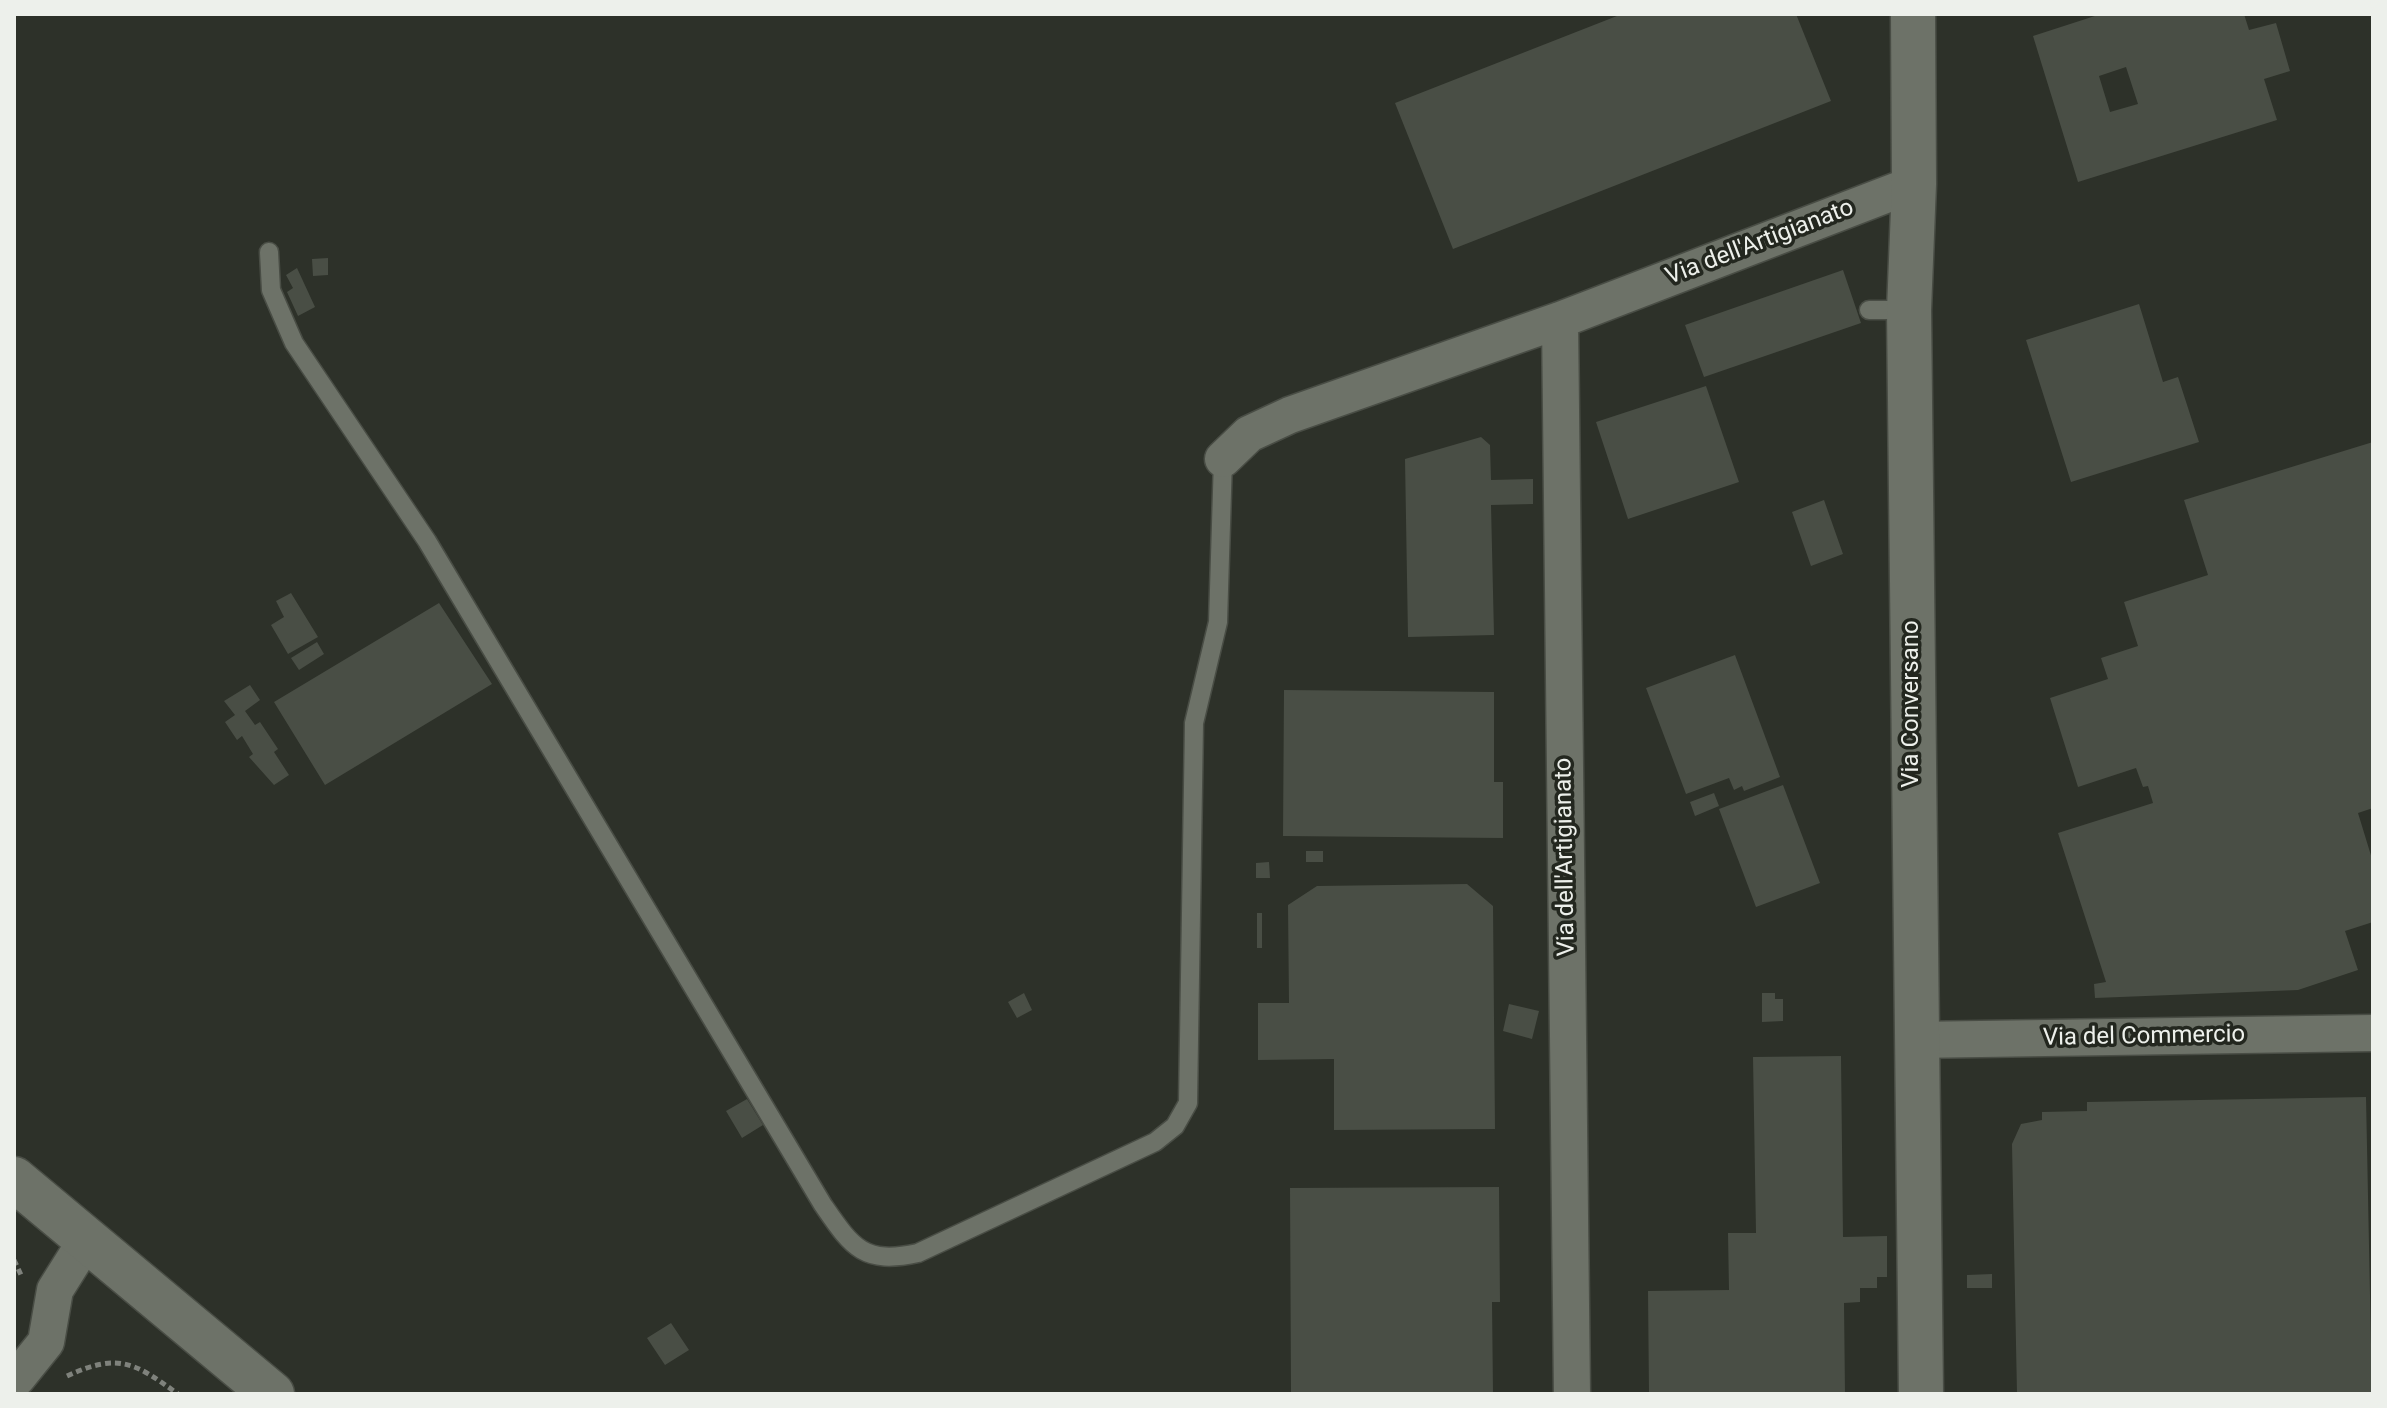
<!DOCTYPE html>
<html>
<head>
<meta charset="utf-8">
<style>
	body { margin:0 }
	#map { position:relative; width:2387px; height:1408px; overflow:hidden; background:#2d3129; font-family:Roboto,sans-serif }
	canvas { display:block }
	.frame { position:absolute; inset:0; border:16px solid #edf0eb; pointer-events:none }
</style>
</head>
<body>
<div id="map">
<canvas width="2387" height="1408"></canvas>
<div class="frame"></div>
</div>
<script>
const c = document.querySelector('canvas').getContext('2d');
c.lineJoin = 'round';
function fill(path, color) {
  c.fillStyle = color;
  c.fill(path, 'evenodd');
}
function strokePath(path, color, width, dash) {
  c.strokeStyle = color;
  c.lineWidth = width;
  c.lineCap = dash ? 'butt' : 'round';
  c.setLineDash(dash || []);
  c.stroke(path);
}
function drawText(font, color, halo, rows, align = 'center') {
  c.font = font + ' Roboto,sans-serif';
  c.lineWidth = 7;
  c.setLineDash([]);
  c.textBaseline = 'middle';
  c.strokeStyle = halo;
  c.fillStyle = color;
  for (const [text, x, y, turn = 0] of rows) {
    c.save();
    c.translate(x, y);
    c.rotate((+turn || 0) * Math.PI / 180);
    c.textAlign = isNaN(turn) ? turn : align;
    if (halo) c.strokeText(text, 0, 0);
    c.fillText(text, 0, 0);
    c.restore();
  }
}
fill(new Path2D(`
	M1622 14H1796L1831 101 1453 249 1395 103Z
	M2101 14H2244L2249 30 2276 23 2290 71 2264 79 2277 120 2078 182 2033 36ZM2126 67 2138 104 2110 112 2099 76Z
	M328 258V275L313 276 312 259Z
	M297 268 315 307 298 316 287 292 293 288 286 275Z
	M1843 270 1861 323 1704 377 1685 325Z
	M2139 304 2163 382 2178 377 2199 442 2071 482 2026 340Z
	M1706 386 1739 482 1628 519 1596 422Z
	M1481 437 1490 445 1491 480 1533 479V504L1491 505 1494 635 1408 637 1405 459Z
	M2373 442V808L2358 813 2373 862V922L2345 931 2358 970 2298 990 2095 998 2094 984 2106 982 2058 833 2153 803 2148 786 2143 787 2136 768 2078 787 2050 698 2108 679 2101 658 2138 646 2124 602 2208 575 2184 500Z
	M1824 500 1843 554 1811 566 1792 512Z
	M291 593 318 637 288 654 271 625 284 617 276 601Z
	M439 603 492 684 325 785 274 702Z
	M317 642 324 654 299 670 291 658Z
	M1735 655 1780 777 1744 791 1742 786 1734 790 1729 778 1686 794 1646 688Z
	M250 685 260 700 245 711 255 725 260 722 278 749 274 752 289 775 274 785 249 757 253 754 242 736 237 740 225 722 235 715 224 701Z
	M1284 690 1494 692V782H1503V838L1283 836Z
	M1783 785 1820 883 1756 907 1719 809Z
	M1714 793 1719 806 1695 816 1690 802Z
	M1306 851H1323V862H1306Z
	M1269 862 1270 878H1256V863Z
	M1467 884 1493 906 1495 1129 1334 1130V1059L1258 1060V1003H1289L1288 905 1317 886Z
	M1257 913H1262V948H1257Z
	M1024 993 1032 1010 1017 1018 1008 1002Z
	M1762 993H1775V999H1783V1021L1762 1022Z
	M1509 1004 1539 1011 1532 1039 1503 1031Z
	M1841 1056 1843 1237 1887 1236V1277H1877V1288H1860V1302L1844 1303 1845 1394H1649L1648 1291 1729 1290 1728 1233H1756L1753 1057Z
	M2366 1097 2372 1394H2017L2012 1144 2021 1124 2042 1120V1112L2087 1111V1102Z
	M747 1099 763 1125 742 1138 726 1111Z
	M1499 1187 1500 1302H1492L1493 1393 1291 1394 1290 1188Z
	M1992 1274V1288H1967V1275Z
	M671 1323 689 1350 665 1365 647 1338Z`), '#494e45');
const service = new Path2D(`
	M269 252 271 290 294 343 427 541 823 1205C852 1247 863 1265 918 1253L1155 1142 1175 1126 1188 1103 1194 723 1218 622 1223 459
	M1869 310H1909`);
const minor = new Path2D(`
	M1560 320 1572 1394
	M1223 459 1249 434 1290 415 1560 320 1914 184
	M1915 1040 2373 1033
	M17 1378 46 1342 55 1290 87 1239`);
const tertiary = new Path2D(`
	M1913 14 1914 184 1909 310 1921 1394`);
const secondary = new Path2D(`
	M14 1179 272 1394`);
strokePath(service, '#494d45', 21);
strokePath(minor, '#494d45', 39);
strokePath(tertiary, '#494d45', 47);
strokePath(secondary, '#494d45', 47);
strokePath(new Path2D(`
	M14 1260 22 1277
	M67 1376C119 1352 135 1363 178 1394`), '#7f827c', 5, [6, 4]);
strokePath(service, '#6d7268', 18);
strokePath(minor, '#6d7268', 36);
strokePath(tertiary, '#6d7268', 44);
strokePath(secondary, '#6d7268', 44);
drawText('24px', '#edf0eb', '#23271f', [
	["Via dell'Artigianato",1760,243,-21],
	["Via Conversano",1912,704,-90],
	["Via dell'Artigianato",1566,857,-91],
	["Via del Commercio",2144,1037,-1]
]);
</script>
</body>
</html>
